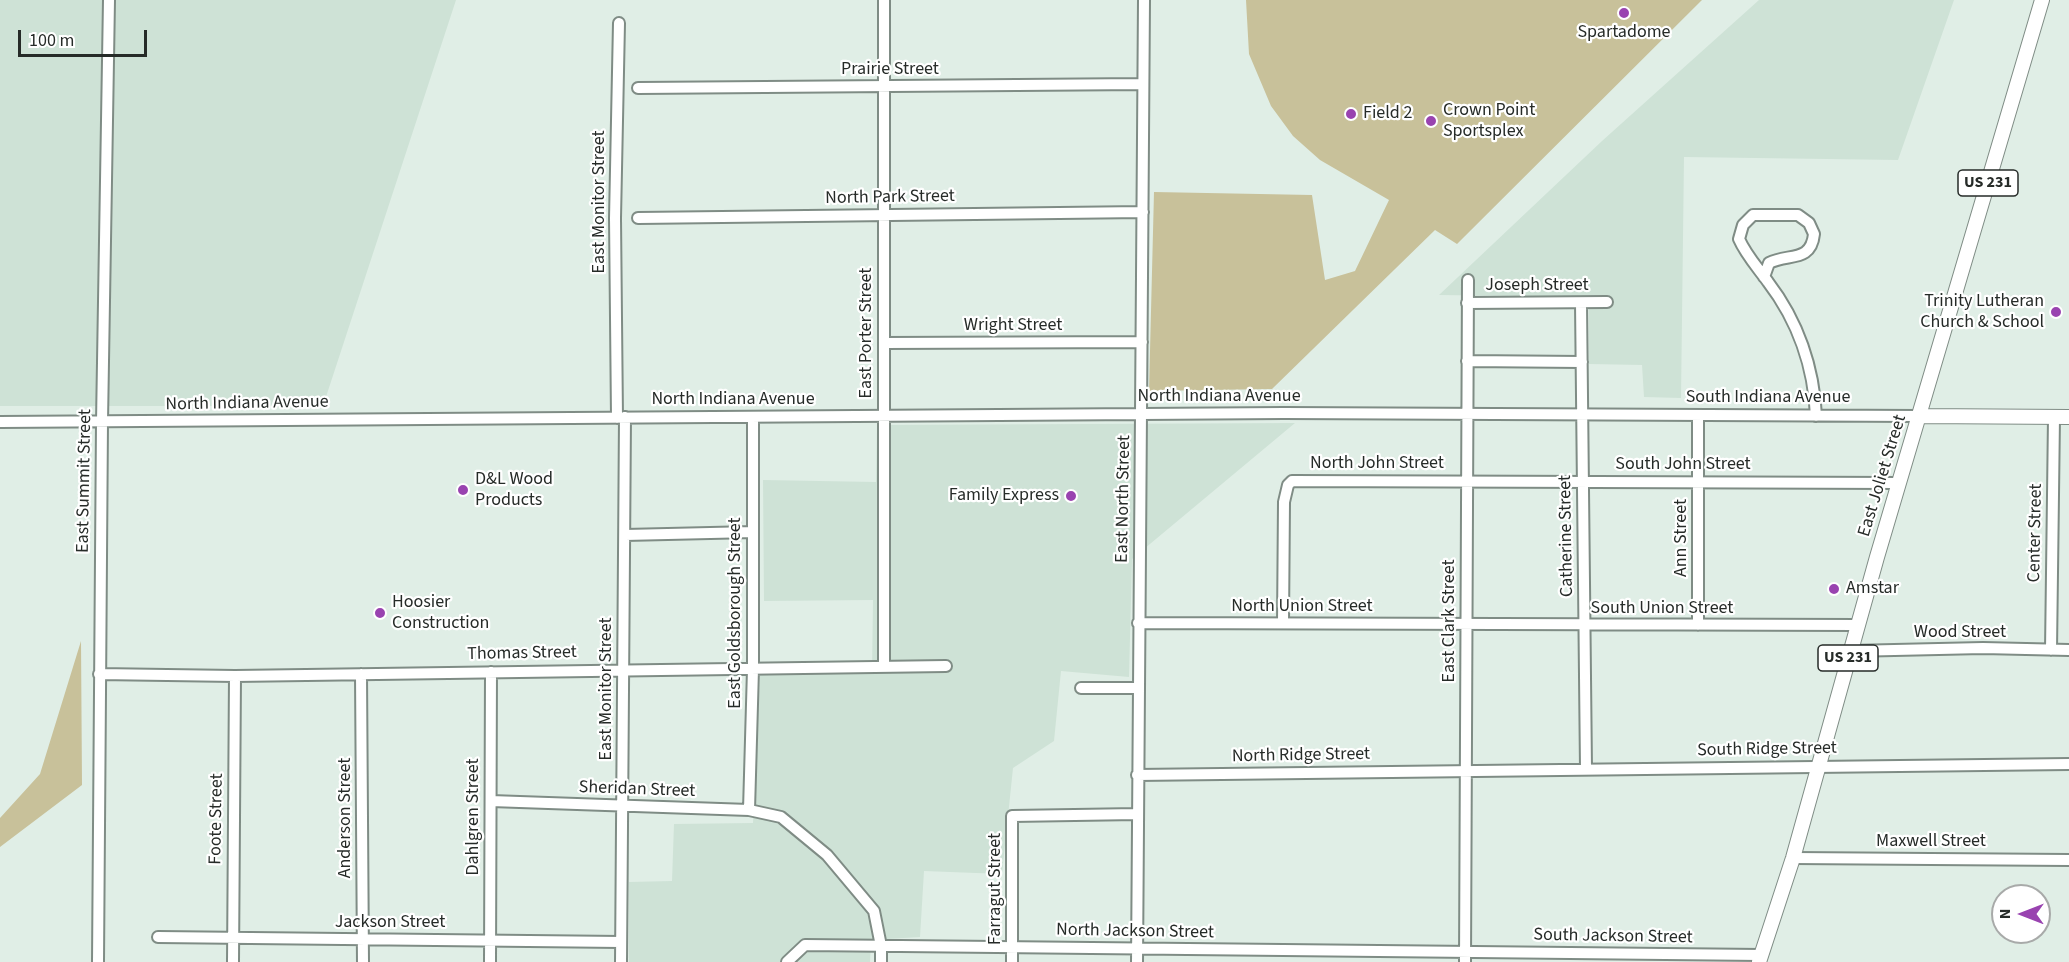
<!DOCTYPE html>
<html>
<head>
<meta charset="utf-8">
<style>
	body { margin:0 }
	#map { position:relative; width:2069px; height:962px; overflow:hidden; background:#e0eee6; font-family:"Source Sans 3",sans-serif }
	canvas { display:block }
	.north { position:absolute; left:1991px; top:884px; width:60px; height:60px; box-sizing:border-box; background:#fff; border:2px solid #a8aaa9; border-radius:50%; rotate:270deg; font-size:16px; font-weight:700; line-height:24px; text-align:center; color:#262b28 }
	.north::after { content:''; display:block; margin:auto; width:21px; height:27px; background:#9943b0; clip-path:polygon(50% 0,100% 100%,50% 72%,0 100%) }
	.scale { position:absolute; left:18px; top:30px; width:129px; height:27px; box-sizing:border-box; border:3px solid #262b28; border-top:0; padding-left:8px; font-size:18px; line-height:21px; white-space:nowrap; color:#262b28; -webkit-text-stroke:4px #fff; paint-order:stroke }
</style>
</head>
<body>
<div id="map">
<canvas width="2069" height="962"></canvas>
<div class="north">N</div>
<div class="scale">100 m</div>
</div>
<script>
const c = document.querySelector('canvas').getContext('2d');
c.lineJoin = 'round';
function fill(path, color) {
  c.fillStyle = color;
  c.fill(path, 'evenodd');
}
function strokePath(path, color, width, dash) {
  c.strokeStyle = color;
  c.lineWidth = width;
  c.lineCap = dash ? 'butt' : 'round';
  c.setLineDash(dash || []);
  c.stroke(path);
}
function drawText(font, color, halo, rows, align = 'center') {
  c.font = font + ' "Source Sans 3",sans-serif';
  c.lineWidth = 4.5;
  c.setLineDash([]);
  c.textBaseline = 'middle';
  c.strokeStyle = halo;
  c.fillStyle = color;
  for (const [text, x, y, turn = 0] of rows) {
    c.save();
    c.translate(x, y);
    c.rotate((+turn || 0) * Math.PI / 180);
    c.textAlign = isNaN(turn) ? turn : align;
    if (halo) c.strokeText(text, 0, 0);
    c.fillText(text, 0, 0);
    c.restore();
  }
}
fill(new Path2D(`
	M0 0H456L323 406H0Z
	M1759 0H1954L1898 160 1684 157 1681 398 1644 397 1642 365 1589 364V297L1439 295 1602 141Z
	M1295 423 1132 559 1129 677 1061 671 1054 741 1013 768 1002 874 924 871 920 937 871 940 870 962H629V882L672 881 674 824 753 823 760 672H872L873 600 764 601 763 480 876 482 877 425Z`), '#cee2d6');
fill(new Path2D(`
	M1246 0H1702L1457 244 1435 230 1272 389 1149 391 1154 192 1312 195 1325 280 1355 271 1389 200 1320 160 1293 136 1271 106 1249 54Z
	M81 641 82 785 0 847V818L40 774Z`), '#c8c19a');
const minor = new Path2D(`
	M638 88 1143 84
	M638 218 1143 212
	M1764 277 1769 263C1788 253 1811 263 1814 234L1809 223 1798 215H1753L1743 225 1739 239C1746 255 1758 268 1768 282 1798 321 1814 368 1816 416
	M1467 303 1607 302
	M1581 303 1586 769
	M884 343 1142 342
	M1467 361 1582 362
	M1698 416V625
	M617 418 615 218 619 23
	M0 422 1284 413 1919 416
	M625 535 753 532
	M1138 623 1858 625
	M1283 623 1284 502 1288 485 1292 481 1899 483
	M2051 650 2054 417
	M1850 651 1983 648 2069 650
	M884 667V0
	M99 674 235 676 946 666
	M361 674 363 962
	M1081 688H1138
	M1137 775 2069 764
	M491 801 749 810 781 817 827 855 874 911 881 946V962
	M749 810 753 669V417
	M1793 858 2069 860
	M158 937 621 942
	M98 962 102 422 109 0
	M233 962 235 676
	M490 962 491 672
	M621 962 625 417
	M787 962 805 945 1761 955
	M1012 962V816L1137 814
	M1137 962 1144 0
	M1465 962 1468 280`);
const major = new Path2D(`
	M1919 416 2069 417
	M1759 962 1793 858 1877 557 2042 0`);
strokePath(minor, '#7f8c85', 14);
strokePath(major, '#7f8c85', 16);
strokePath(minor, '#fff', 10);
strokePath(major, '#fff', 14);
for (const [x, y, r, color] of [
	[1624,13,6,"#9943b0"],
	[1351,114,6,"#9943b0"],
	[1431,121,6,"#9943b0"],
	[2056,312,6,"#9943b0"],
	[463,490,6,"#9943b0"],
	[1071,496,6,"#9943b0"],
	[1834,589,6,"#9943b0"],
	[380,613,6,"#9943b0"]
]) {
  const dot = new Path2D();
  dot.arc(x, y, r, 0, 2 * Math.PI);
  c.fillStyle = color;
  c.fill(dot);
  strokePath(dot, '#fff', 2);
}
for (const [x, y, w] of [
	[1988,183,60],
	[1848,658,60]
]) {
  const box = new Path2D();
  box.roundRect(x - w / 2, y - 13, w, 26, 4.5);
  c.fillStyle = '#fff';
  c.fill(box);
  strokePath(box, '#262b28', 1.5);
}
drawText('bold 16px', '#262b28', null, [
	["US 231",1988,183],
	["US 231",1848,658]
]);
drawText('18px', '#262b28', '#fff', [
	["Spartadome",1624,33,"center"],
	["Crown Point",1443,111],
	["Sportsplex",1443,132],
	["Field 2",1363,114],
	["Trinity Lutheran",2044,302,"right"],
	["Church & School",2044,323,"right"],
	["D&L Wood",475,480],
	["Products",475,501],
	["Family Express",1059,496,"right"],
	["Amstar",1846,589],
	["Hoosier",392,603],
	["Construction",392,624]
], 'left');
drawText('18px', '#262b28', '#fff', [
	["Prairie Street",890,70],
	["North Park Street",890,198,-1],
	["East Monitor Street",600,202,-90],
	["Joseph Street",1537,286],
	["Wright Street",1013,326],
	["East Porter Street",867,333,-90],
	["North Indiana Avenue",1219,397],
	["South Indiana Avenue",1768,398],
	["North Indiana Avenue",733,400],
	["North Indiana Avenue",247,404,-1],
	["North John Street",1377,464],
	["South John Street",1683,465],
	["East Joliet Street",1883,476,-73],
	["East Summit Street",85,481,-89],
	["East North Street",1124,499,-89],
	["Center Street",2036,533,-89],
	["Catherine Street",1567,536,-91],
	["Ann Street",1682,538,-90],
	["North Union Street",1302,607],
	["South Union Street",1662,609],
	["East Goldsborough Street",736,613,-90],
	["East Clark Street",1450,621,-90],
	["Wood Street",1960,633],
	["Thomas Street",522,654,-1],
	["East Monitor Street",607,689,-90],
	["South Ridge Street",1767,750,-1],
	["North Ridge Street",1301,756,-1],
	["Sheridan Street",637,790,2],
	["Dahlgren Street",474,817,-90],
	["Anderson Street",346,818,-90],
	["Foote Street",217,819,-89],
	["Maxwell Street",1931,842],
	["Farragut Street",996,889,-90],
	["Jackson Street",390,923],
	["North Jackson Street",1135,932,1],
	["South Jackson Street",1613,937,1]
]);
</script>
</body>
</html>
